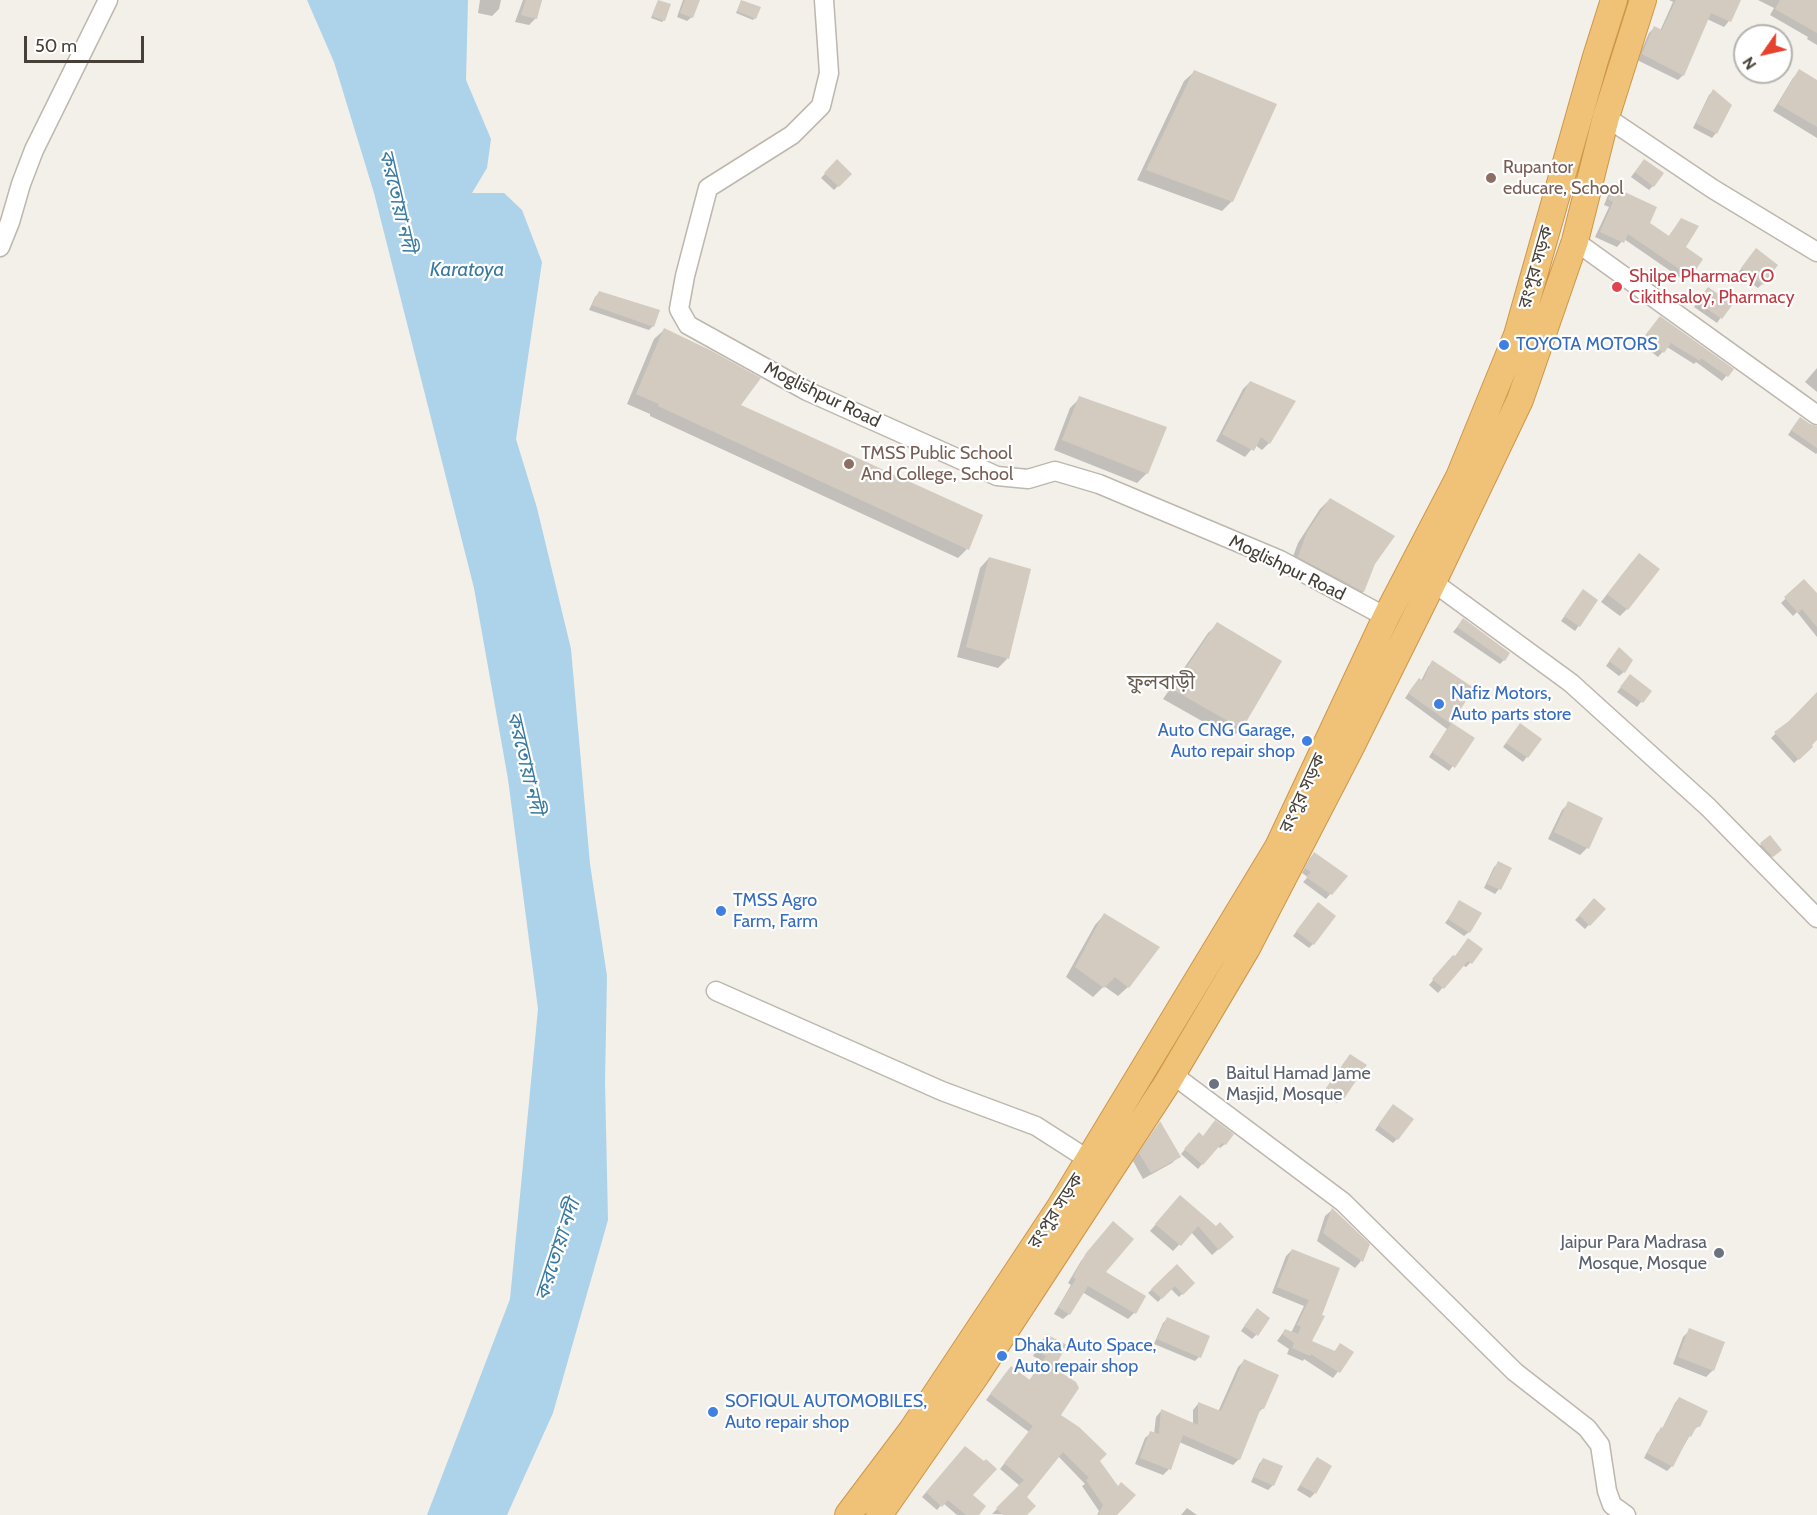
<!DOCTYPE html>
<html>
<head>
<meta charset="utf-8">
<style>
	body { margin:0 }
	#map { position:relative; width:1817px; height:1515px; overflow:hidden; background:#f3efe9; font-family:Cabin,sans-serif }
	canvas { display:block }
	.north { position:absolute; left:1733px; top:24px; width:60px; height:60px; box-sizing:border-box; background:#fff; border:2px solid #b5b3af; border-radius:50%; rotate:236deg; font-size:16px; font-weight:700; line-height:24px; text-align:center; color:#464038 }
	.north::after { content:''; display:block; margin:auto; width:21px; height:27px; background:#e5422e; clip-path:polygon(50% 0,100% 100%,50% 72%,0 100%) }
	.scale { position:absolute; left:24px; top:36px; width:120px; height:27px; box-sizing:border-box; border:3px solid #464038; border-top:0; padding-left:8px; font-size:18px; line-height:21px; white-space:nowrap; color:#464038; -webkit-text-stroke:4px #fff; paint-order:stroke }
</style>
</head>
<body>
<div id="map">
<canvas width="1817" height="1515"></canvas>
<div class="north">N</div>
<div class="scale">50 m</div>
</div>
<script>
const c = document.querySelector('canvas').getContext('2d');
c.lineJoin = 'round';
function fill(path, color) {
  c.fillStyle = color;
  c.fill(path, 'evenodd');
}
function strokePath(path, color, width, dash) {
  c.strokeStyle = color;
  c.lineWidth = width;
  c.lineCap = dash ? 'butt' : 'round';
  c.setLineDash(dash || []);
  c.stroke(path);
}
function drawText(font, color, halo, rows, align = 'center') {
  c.font = font + ' Cabin,"Noto Sans Bengali",sans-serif';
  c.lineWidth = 4.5;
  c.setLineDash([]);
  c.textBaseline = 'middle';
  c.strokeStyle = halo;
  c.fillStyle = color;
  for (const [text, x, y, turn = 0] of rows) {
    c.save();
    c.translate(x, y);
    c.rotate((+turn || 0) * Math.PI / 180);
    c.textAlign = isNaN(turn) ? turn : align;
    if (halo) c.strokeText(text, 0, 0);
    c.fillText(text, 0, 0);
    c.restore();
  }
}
fill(new Path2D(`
	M307 0H468L466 80 491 139 487 168 472 193H504L522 210 542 262 516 439 537 508 571 649 590 864 607 976 605 1082 608 1220 553 1413 507 1515H427L510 1299 538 1009 508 779 474 588 374 193 334 62Z`), '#acd3e9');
fill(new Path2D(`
	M480 0H501L499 9 492 16 478 13Z
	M523 0H542L536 18 529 25 515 22Z
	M683 0H698L692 17 687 21 677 17Z
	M1669 0H1740L1729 21 1724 27 1707 19 1683 75 1678 80 1637 60 1649 33 1654 28 1660 31 1673 2Z
	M1758 0H1817V45L1807 39 1808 37 1770 15 1774 8Z
	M741 1 755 18 753 20 736 13Z
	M657 3 664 20 662 22 651 18Z
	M1800 71 1817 81V138L1773 111 1793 78Z
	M1194 72 1232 201 1222 211 1137 180 1184 81Z
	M1713 91 1716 133 1712 138 1693 128 1709 95Z
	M837 161 850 174 834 190 821 178Z
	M1640 165 1653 186 1649 190 1631 177Z
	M1614 188 1648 224 1668 237 1681 220 1684 248 1690 276 1685 281 1624 239 1617 247 1595 237 1609 207 1604 205 1609 193Z
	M1752 254 1762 284 1758 288 1738 273Z
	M599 293 653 326 649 330 589 310 595 297Z
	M1704 293 1730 304 1717 323 1694 307Z
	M1656 322 1732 369 1722 381 1696 362 1694 364 1667 347 1658 357 1640 343Z
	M664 330 739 406 967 549 958 558 650 416V414L627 404 654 339Z
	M1817 368V392L1805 382Z
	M1250 382 1294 402 1269 443 1262 450 1255 445 1245 457 1216 441 1243 389Z
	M1080 398 1147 473 1137 483 1054 450 1070 408Z
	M1796 423 1817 427V453L1816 454 1788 435Z
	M1330 499 1374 563 1363 592 1353 601 1289 567 1298 543 1320 509Z
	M989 558 1007 659 998 668 957 657 980 568Z
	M1632 562 1627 609 1620 616 1601 602Z
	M1804 581 1817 610V637L1797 612 1793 616 1781 603Z
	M1579 596 1596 601 1575 631 1561 621Z
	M1463 620 1504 660 1500 664 1453 632Z
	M1218 624 1241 728 1232 738 1163 699 1208 633Z
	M1615 653 1624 672 1619 676 1606 666Z
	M1432 662 1450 723 1473 739 1449 771 1429 757 1447 729 1405 698 1415 684 1421 681 1428 667Z
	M1626 681 1650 691 1637 707 1617 692Z
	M1817 695V737L1809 745 1811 747 1794 763 1771 738Z
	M1516 729 1540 739 1523 762 1503 747Z
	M1569 803 1587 848 1580 855 1548 839 1562 810Z
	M1770 837 1780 850 1770 858 1759 846Z
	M1314 854 1345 876 1326 899 1303 882 1308 877 1302 873 1310 858Z
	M1499 863 1510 869 1499 889 1495 894 1484 888 1494 867Z
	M1594 900 1604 909 1585 929 1575 920Z
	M1460 902 1469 932 1464 936 1445 923Z
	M1314 908 1313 944 1309 948 1293 936Z
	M1104 915 1128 987 1118 996 1104 986 1093 997 1066 977 1095 925Z
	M1480 949 1470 963 1466 967 1462 965 1438 993 1429 985 1449 961Z
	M1346 1060 1365 1066 1337 1103 1323 1093Z
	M1389 1110 1397 1139 1393 1143 1375 1130Z
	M1160 1123 1179 1156 1172 1163 1143 1179 1133 1161 1154 1130Z
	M1211 1127 1225 1144 1220 1148 1217 1146 1198 1169 1181 1154 1194 1139 1203 1138Z
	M1174 1203 1216 1228 1232 1237 1212 1255 1191 1232 1173 1251 1150 1231Z
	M1332 1210 1361 1261 1355 1268 1317 1241 1325 1216Z
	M1108 1229 1104 1272 1144 1296 1134 1313 1128 1319 1082 1292 1069 1314 1063 1319 1054 1314 1071 1285 1068 1283 1081 1261Z
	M1292 1250 1338 1269 1310 1341 1334 1352 1340 1345 1352 1353 1333 1378 1304 1359 1303 1361 1287 1354 1289 1349 1277 1341 1285 1330 1291 1333 1304 1306 1272 1293 1286 1256Z
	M1177 1266 1193 1283 1179 1297 1170 1288 1158 1302 1148 1293Z
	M1253 1314 1256 1335 1252 1339 1241 1331Z
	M1167 1319 1199 1357 1195 1361 1154 1344 1163 1323Z
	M1690 1330 1713 1370 1706 1377 1673 1364 1683 1337Z
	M1047 1336 1059 1415 1099 1461 1115 1515H1097L1099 1511 1082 1486 1085 1484 1058 1456 1025 1497 1024 1515 992 1514 1020 1486 1000 1469 1029 1432 986 1400 1006 1373 1029 1381 1042 1361 1033 1356 1041 1341Z
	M1244 1361 1277 1375 1262 1409 1258 1413 1239 1459 1233 1465 1179 1442 1169 1469 1163 1475 1135 1464 1145 1438 1151 1433 1154 1434 1156 1417 1161 1411 1193 1425V1410L1198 1404 1218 1412 1238 1367Z
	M1679 1398 1699 1426 1693 1430 1672 1466 1667 1471 1644 1458 1657 1433 1662 1429 1675 1403Z
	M961 1452 971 1495 977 1515H957L943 1503 937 1510 922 1497Z
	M1317 1458 1330 1466 1314 1494 1310 1498 1297 1490 1313 1463Z
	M1263 1459 1273 1485 1268 1490 1251 1482 1259 1464Z
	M1187 1508 1197 1515H1181Z`), '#0003');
fill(new Path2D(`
	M526 0H542L537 19 521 15Z
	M658 0 671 4 665 21 652 16Z
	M685 0H700L693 18 680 13Z
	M741 0 761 7 756 19 737 11Z
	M1676 0H1741L1731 22 1711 13 1684 76 1642 54 1654 26 1662 30Z
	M1780 0H1817V33L1775 9Z
	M1799 69 1817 80V127L1778 104Z
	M1194 70 1277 104 1233 202 1146 170Z
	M1713 89 1732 105 1717 134 1696 123Z
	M837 159 852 174 839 187 824 173Z
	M1644 159 1664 173 1654 187 1635 172Z
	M1614 187 1657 207 1650 223 1669 236 1681 218 1699 226 1686 247 1703 259 1691 277 1628 234 1624 243 1600 232 1613 202 1608 199Z
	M1756 248 1778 265 1763 285 1741 268Z
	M1708 287 1733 304 1722 319 1697 302Z
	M599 291 660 310 654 327 592 305Z
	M1660 316 1734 369 1728 377 1701 358 1700 361 1671 343 1664 353 1643 338Z
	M664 328 712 351 761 378 741 405 983 515 969 550 658 406 659 404 636 394Z
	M1250 381 1296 401 1270 444 1261 437 1254 451 1222 434Z
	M1079 396 1167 427 1148 474 1062 440Z
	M1800 417 1810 424 1817 426V448L1791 430Z
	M1330 498 1395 536 1375 564 1364 592 1298 557 1307 532Z
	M1639 553 1660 569 1628 610 1607 594Z
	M989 557 1031 569 1009 659 966 647Z
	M1804 579 1817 593V627L1802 609 1798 613 1784 597Z
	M1583 589 1598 600 1580 627 1564 616Z
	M1463 618 1510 653 1505 661 1457 627Z
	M1217 622 1282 661 1242 729 1172 689Z
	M1619 647 1633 660 1625 673 1609 661Z
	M1432 660 1474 688 1452 723 1475 738 1455 768 1432 752 1451 724 1408 693 1419 678 1423 681Z
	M1630 674 1652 691 1643 703 1620 687Z
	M1817 692V740L1812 745 1813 747 1799 760 1774 732 1789 721Z
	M1520 723 1542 739 1528 758 1506 743Z
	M1568 801 1603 818 1589 849 1554 832Z
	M1770 835 1782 850 1773 857 1760 843Z
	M1314 852 1348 876 1332 895 1306 877 1311 872 1305 868Z
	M1498 861 1512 868 1501 890 1487 884Z
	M1594 898 1606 909 1590 926 1579 915Z
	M1459 900 1482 913 1470 933 1448 919Z
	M1318 902 1336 916 1314 945 1296 931Z
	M1104 913 1160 947 1129 988 1115 977 1104 988 1075 967Z
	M1468 938 1483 949 1472 964 1468 961 1444 989 1432 979 1453 955 1455 956Z
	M1350 1054 1367 1065 1343 1100 1326 1088Z
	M1393 1104 1414 1119 1398 1140 1378 1125Z
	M1215 1120 1234 1134 1226 1145 1222 1143 1203 1165 1184 1149 1199 1132 1203 1136Z
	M1160 1121 1181 1157 1151 1173 1139 1153Z
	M1180 1195 1216 1226 1220 1222 1234 1237 1219 1250 1198 1226 1181 1246 1155 1224Z
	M1332 1208 1370 1244 1363 1262 1323 1233Z
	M1113 1221 1134 1239 1106 1272 1146 1296 1136 1314 1088 1286 1070 1315 1058 1307 1076 1279 1073 1277 1086 1253Z
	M1292 1249 1340 1268 1322 1315 1325 1316 1312 1341 1335 1351 1340 1343 1354 1352 1340 1373 1311 1354 1310 1356 1292 1348 1294 1343 1282 1334 1285 1329 1298 1334 1301 1327 1297 1325 1309 1300 1277 1287Z
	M1177 1264 1195 1283 1183 1295 1175 1286 1162 1299 1151 1289Z
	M1257 1308 1270 1318 1258 1336 1244 1326Z
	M1167 1317 1210 1336 1201 1358 1157 1339Z
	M1689 1328 1725 1342 1714 1371 1678 1357Z
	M1046 1334 1067 1345 1054 1368 1076 1382 1079 1388 1061 1415 1079 1427 1107 1454 1100 1461 1118 1486 1121 1482 1136 1495 1117 1515H1098L1103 1505 1086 1480 1089 1478 1063 1452 1027 1497 1036 1506 1027 1515H1003L996 1508 1024 1480 1004 1463 1033 1426 990 1394 1011 1366 1030 1380 1046 1356 1037 1351Z
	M1244 1359 1279 1375 1264 1409 1261 1408 1240 1460 1183 1435 1171 1470 1140 1458 1150 1431 1159 1434 1161 1409 1198 1425V1402L1221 1411Z
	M1679 1397 1708 1411 1700 1427 1697 1426 1691 1437 1689 1436 1673 1467 1647 1453 1661 1427 1663 1428Z
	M965 1446 984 1461 986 1459 997 1469 973 1495 986 1506 979 1515H966L948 1500 942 1507 926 1492Z
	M1317 1457 1332 1466 1316 1494 1300 1485Z
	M1263 1458 1283 1466 1274 1486 1254 1477Z`), '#d3cbc0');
const minor = new Path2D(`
	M824 0 829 73 821 106 792 135 708 188 685 276 679 309 688 325 807 391 997 476 1028 479 1055 471 1099 484 1280 560 1386 617
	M1606 117 1713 189 1817 252
	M1575 241 1817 415
	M0 247 10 222 21 184 34 150 108 0
	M1433 582 1571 683 1708 807 1817 918
	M716 991 942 1091 1036 1126 1089 1160
	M1172 1074 1343 1202 1515 1372 1587 1428 1600 1445 1607 1491 1612 1505 1626 1515`);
const highway = new Path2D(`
	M848 1515 912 1430 1060 1207 1278 847 1386 617 1459 477 1517 335 1595 60 1614 0
	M879 1515 977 1374 1166 1085 1247 948 1350 749 1433 582 1520 400 1575 241 1606 117 1643 0`);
strokePath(minor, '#bdb7ad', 21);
strokePath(highway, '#ce9748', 28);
strokePath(minor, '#fff', 18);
strokePath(highway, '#f0c277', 26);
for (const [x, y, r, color] of [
	[1491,178,6,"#8d6e63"],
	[1617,287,6,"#e0444e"],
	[1504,345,6,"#3f7fe0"],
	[849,464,6,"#8d6e63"],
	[1439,704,6,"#3f7fe0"],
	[1307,741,6,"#3f7fe0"],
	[721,911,6,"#3f7fe0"],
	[1214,1084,6,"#6b7280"],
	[1719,1253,6,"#6b7280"],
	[1002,1356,6,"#3f7fe0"],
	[713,1412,6,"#3f7fe0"]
]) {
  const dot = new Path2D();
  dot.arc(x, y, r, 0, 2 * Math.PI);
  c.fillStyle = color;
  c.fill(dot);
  strokePath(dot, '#fff', 2);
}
drawText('18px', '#785e54', '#fff', [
	["Rupantor",1503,168],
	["educare, School",1503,189],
	["TMSS Public School",861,454],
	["And College, School",861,475]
], 'left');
drawText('18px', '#464038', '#fff', [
	["রংপুর সড়ক",1536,267,-74],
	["Moglishpur Road",822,395,26],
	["Moglishpur Road",1287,568,26],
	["রংপুর সড়ক",1303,793,-65],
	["রংপুর সড়ক",1056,1211,-57]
]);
drawText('18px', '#be3a42', '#fff', [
	["Shilpe Pharmacy O",1629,277],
	["Cikithsaloy, Pharmacy",1629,298]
], 'left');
drawText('18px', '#366cbe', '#fff', [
	["TOYOTA MOTORS",1516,345],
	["Nafiz Motors,",1451,694],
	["Auto parts store",1451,715],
	["Auto CNG Garage,",1295,731,"right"],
	["Auto repair shop",1295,752,"right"],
	["TMSS Agro",733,901],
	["Farm, Farm",733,922],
	["Dhaka Auto Space,",1014,1346],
	["Auto repair shop",1014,1367],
	["SOFIQUL AUTOMOBILES,",725,1402],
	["Auto repair shop",725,1423]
], 'left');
drawText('18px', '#5b616d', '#fff', [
	["Baitul Hamad Jame",1226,1074],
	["Masjid, Mosque",1226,1095],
	["Jaipur Para Madrasa",1707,1243,"right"],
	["Mosque, Mosque",1707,1264,"right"]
], 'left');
drawText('italic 20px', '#397aa0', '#fff', [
	["করতোয়া নদী",397,201,77],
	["Karatoya",467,270],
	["করতোয়া নদী",525,763,77],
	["করতোয়া নদী",558,1250,-72]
]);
drawText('20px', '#685d50', '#fff', [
	["ফুলবাড়ী",1161,683]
]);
</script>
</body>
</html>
